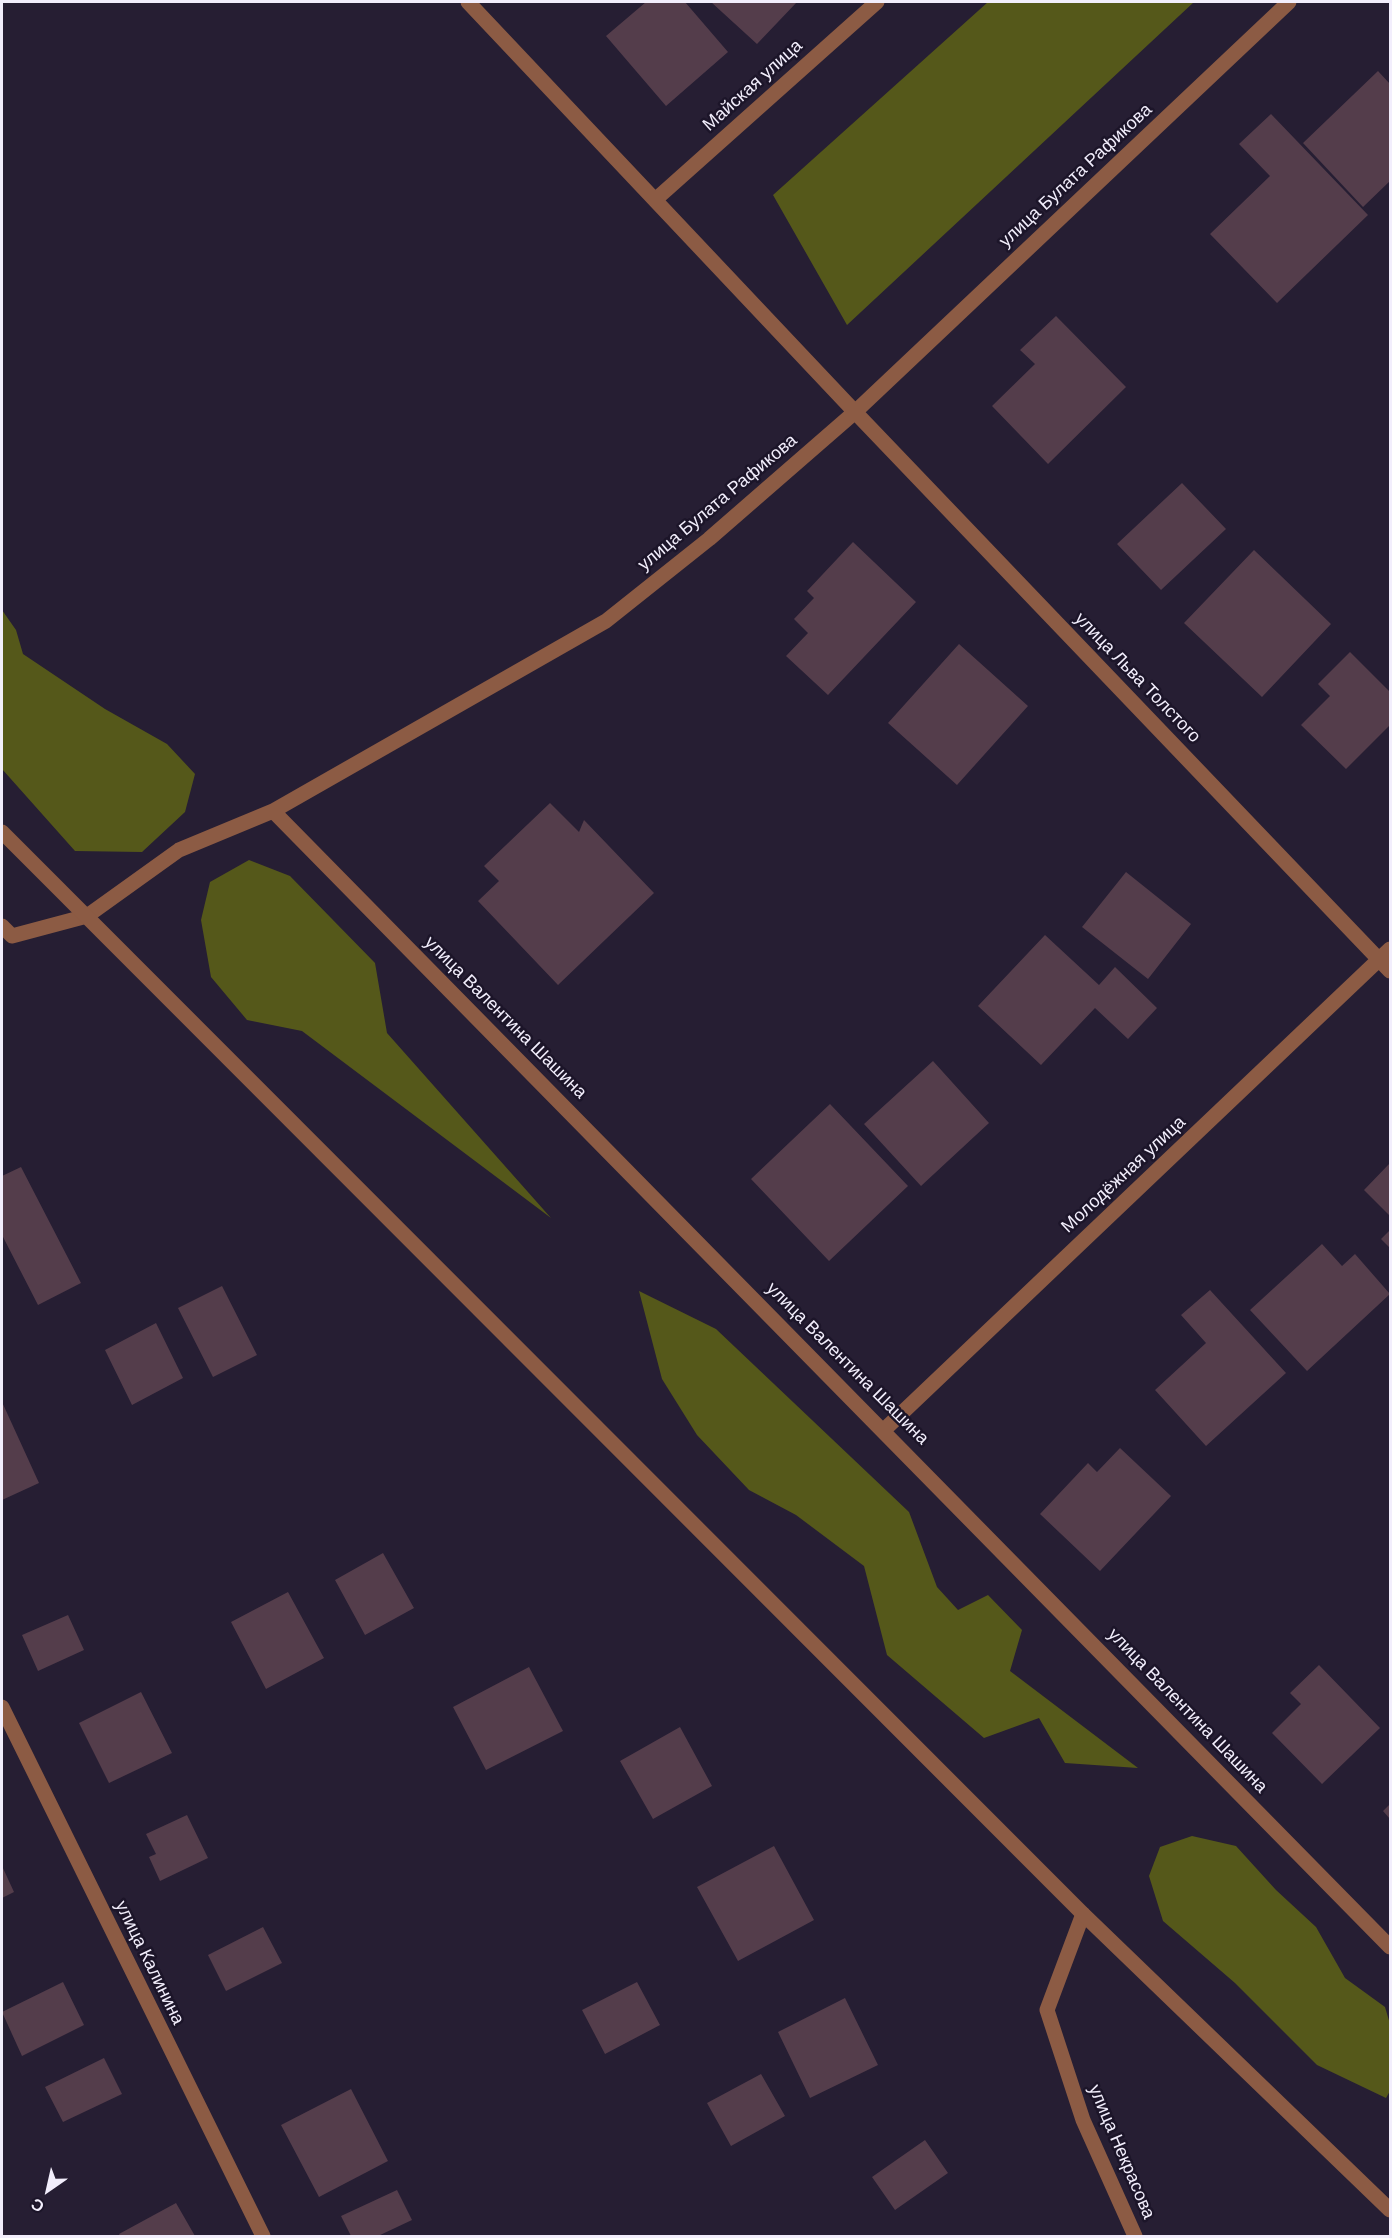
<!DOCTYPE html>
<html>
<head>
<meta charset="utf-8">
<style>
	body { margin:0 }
	#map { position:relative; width:1392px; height:2238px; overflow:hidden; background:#261e33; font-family:"DM Sans",sans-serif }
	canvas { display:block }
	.frame { position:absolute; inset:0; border:3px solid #f2eefc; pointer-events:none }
	.north { position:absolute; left:18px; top:2160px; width:60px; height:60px; -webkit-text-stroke:4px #1c1529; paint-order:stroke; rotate:214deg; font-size:16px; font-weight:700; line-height:24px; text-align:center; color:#f2eefc }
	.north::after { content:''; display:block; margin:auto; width:21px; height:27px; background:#f2eefc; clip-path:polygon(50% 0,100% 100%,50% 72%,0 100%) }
</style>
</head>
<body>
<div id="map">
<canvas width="1392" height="2238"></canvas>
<div class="frame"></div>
<div class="north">С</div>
</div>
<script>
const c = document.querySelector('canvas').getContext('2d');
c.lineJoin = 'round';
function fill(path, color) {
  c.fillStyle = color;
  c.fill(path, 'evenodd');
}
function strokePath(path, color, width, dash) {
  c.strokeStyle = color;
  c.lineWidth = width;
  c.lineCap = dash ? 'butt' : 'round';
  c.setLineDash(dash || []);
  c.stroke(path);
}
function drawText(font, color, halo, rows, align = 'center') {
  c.font = font + ' "DM Sans",sans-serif';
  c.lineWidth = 5;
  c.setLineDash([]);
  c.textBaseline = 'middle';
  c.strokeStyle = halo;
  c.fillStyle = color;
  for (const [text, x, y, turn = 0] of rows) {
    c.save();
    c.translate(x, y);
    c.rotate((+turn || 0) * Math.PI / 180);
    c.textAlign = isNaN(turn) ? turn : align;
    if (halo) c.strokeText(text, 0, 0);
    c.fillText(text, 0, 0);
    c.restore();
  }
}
fill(new Path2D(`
	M988 2H1194L847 325 773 195Z
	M2 610 16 630 23 654 105 709 167 744 195 774 185 812 142 852 75 851 2 769Z
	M249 860 290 876 375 963 387 1033 551 1218 302 1031 247 1020 211 977 201 920 210 882Z
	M639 1291 716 1329 909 1512 937 1587 958 1610 988 1595 1022 1630 1010 1671 1138 1768 1065 1763 1039 1718 984 1738 887 1655 864 1566 796 1515 749 1490 697 1435 662 1379Z
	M1192 1836 1236 1846 1276 1890 1316 1927 1345 1978 1385 2007 1390 2024V2091L1386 2098 1317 2065 1235 1983 1163 1921 1149 1876 1160 1847Z`), '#55581a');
fill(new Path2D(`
	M646 2H685L728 52 666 106 606 36Z
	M711 2H797L757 44Z
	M1378 71 1390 84V181L1363 207 1303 143Z
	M1271 114 1368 215 1277 303 1210 234 1270 176 1239 144Z
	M1056 316 1126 387 1048 464 992 406 1035 364 1020 350Z
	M1182 483 1226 529 1161 590 1117 544Z
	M853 542 916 602 828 695 786 656 808 633 794 619 814 598 807 591Z
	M1254 550 1331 624 1262 697 1184 623Z
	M959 644 1028 706 957 785 888 723Z
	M1350 652 1390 692V725L1346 769 1301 725 1330 696 1318 684Z
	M550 803 579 832 584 820 654 893 558 985 478 901 499 881 484 866Z
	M1126 872 1191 924 1148 979 1082 927Z
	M1045 935 1099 985 1115 967 1157 1008 1128 1039 1095 1008 1041 1065 978 1006Z
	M933 1061 989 1123 921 1186 864 1124Z
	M830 1104 908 1186 829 1261 751 1179Z
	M1390 1163V1216L1364 1190Z
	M21 1167 81 1283 38 1305 2 1235V1176Z
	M1390 1230V1248L1381 1239Z
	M1322 1244 1342 1266 1355 1254 1390 1294 1307 1371 1250 1310Z
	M222 1286 257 1355 213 1377 178 1308Z
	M1210 1290 1286 1373 1206 1446 1155 1390 1206 1343 1181 1315Z
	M156 1323 183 1378 132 1405 105 1350Z
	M2 1402 39 1483 2 1500Z
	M1120 1448 1171 1496 1100 1571 1040 1514 1088 1463 1097 1472Z
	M383 1553 414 1608 365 1635 335 1580Z
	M288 1592 324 1658 266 1689 231 1622Z
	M68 1615 84 1650 38 1671 22 1635Z
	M1319 1665 1380 1728 1322 1784 1272 1733 1301 1704 1290 1693Z
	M529 1667 563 1731 486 1770 453 1707Z
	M141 1692 172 1753 109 1783 79 1723Z
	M680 1727 712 1786 653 1819 620 1761Z
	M1390 1804V1819L1383 1811Z
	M187 1815 208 1858 160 1881 149 1857 156 1854 146 1834Z
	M774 1846 814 1920 738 1961 697 1887Z
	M2 1866 14 1892 2 1898Z
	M263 1927 282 1963 226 1991 208 1955Z
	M63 1982 84 2025 22 2056 2 2012Z
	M637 1982 660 2025 605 2054 582 2010Z
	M845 1998 878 2065 810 2098 778 2032Z
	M104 2058 122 2094 63 2122 45 2087Z
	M761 2074 785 2116 731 2146 707 2103Z
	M351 2089 388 2161 319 2197 281 2125Z
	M925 2140 948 2173 895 2210 872 2177Z
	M397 2190 412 2220 378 2236H351L341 2216Z
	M176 2203 195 2236H120L119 2234Z`), '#543d4b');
strokePath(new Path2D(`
	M2 926 12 936 87 916`), '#8c5b44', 15);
strokePath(new Path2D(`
	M468 2 855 412 1390 971
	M655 200 877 2
	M273 811 1390 1947
	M87 916 179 850 273 811 606 621 709 539 855 412 1289 2
	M884 1430 1390 949
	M2 1707 263 2236
	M1083 1914 1047 2010 1083 2120 1135 2236`), '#8c5b44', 15);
strokePath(new Path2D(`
	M2 832 1083 1914 1390 2210`), '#8c5b44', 15);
drawText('18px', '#f2eefc', '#1c1529', [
	["Майская улица",753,86,-42],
	["улица Булата Рафикова",1076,176,-43],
	["улица Булата Рафикова",718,503,-40],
	["улица Льва Толстого",1137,678,46],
	["улица Валентина Шашина",505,1018,45],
	["Молодёжная улица",1124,1175,-43],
	["улица Валентина Шашина",847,1364,45],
	["улица Валентина Шашина",1187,1711,46],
	["улица Калинина",149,1963,64],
	["улица Некрасова",1121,2152,67]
]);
</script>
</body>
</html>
